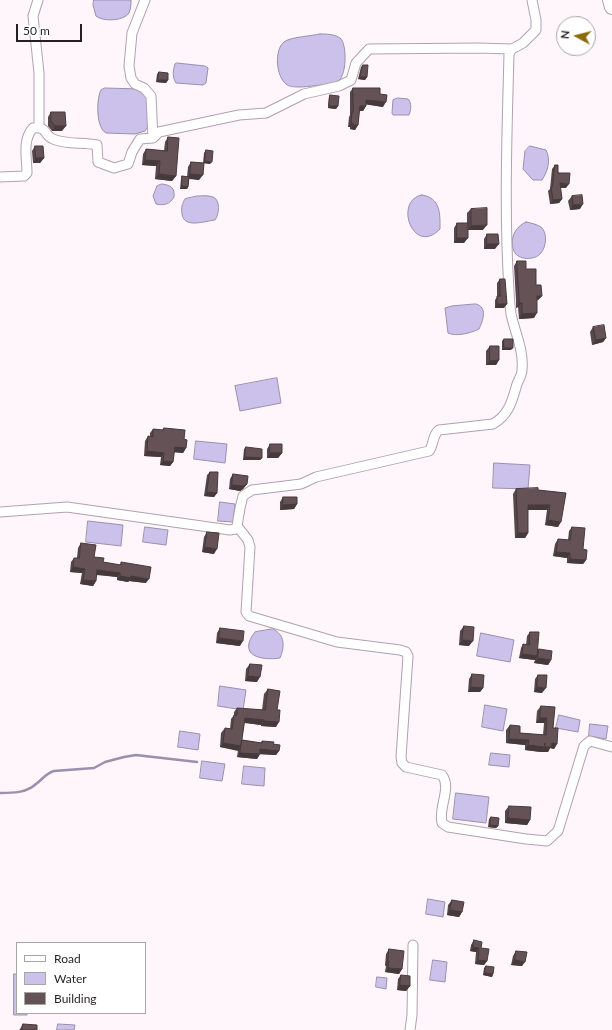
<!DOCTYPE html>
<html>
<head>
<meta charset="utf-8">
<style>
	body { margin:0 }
	#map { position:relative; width:612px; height:1030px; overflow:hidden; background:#fef6fb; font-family:Lato,sans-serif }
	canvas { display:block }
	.legend { position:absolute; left:16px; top:942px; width:130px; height:72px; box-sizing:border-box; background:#fff; border:1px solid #a8a5a7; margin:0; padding:5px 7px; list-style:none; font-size:12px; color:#251f23 }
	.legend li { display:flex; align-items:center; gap:8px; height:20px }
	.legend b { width:20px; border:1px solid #a8a5a7 }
	.north { position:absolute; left:556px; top:16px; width:40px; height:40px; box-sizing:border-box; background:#fff; border:1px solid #a8a5a7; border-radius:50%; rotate:277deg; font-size:11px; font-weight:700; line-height:16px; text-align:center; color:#251f23 }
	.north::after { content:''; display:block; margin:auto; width:14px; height:18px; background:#896b0a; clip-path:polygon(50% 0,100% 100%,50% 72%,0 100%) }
	.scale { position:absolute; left:16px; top:24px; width:66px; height:18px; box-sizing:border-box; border:2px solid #251f23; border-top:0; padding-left:5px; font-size:12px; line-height:14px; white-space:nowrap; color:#251f23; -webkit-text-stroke:3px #fff; paint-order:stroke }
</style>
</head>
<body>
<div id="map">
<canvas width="612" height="1030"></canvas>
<ul class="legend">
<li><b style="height:5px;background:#fff"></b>Road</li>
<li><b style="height:11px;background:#cbc1ea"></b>Water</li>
<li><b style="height:11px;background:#645256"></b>Building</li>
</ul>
<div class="north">N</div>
<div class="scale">50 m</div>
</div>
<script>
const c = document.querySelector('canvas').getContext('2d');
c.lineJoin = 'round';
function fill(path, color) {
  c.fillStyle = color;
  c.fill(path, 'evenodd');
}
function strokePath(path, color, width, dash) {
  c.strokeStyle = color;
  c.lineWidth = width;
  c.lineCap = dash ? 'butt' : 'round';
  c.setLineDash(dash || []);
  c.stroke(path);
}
const water = new Path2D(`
	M94 0H131C131 4 131 9 129 13 124 21 103 22 96 16L93 5Z
	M320 34C326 34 336 34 341 39 347 46 347 77 337 82 331 84 307 87 300 87 296 87 289 87 286 84 276 76 274 50 284 42 290 37 312 36 320 34Z
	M177 63 205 66 208 68 206 83 203 85 176 83C172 77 173 70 175 64Z
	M105 88 140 89 147 97 149 125 145 131 135 134 106 133C96 128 96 99 101 90Z
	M398 98 408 99C412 103 411 110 409 115H393L392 113 393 100Z
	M530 146 546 150C551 160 548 171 542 180H533L523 169 525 151Z
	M162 184C171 185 175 188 174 197 170 204 164 206 156 204L153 196 157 186Z
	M422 195C441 198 440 214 440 229 413 257 393 200 422 195Z
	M197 196C202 196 208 195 213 197 221 200 219 215 215 220 205 221 184 229 182 214 181 208 182 204 185 199Z
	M526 222C531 223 536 224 541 227 548 233 546 247 541 253 535 261 517 260 514 251 509 239 515 227 526 222Z
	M476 304C488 307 483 321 479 329 471 333 456 337 448 333L445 308 452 306Z
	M277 378 281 403 240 411 235 386Z
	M196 441 227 444 225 463 194 459Z
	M494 463 530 465 528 489 493 488Z
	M220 502 235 504 233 522 218 521Z
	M88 521 123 525 121 546 86 542Z
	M145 527 168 530 166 545 143 542Z
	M273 629C285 635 285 646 280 658 260 661 237 655 255 632Z
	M481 633 514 640 510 662 477 656Z
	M220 686 246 690 243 710 218 706Z
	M485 705 507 709 503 731 482 727Z
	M559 715 580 720 578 732 556 728Z
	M590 724 608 726 606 739 589 736Z
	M180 731 200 734 198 750 178 747Z
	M491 753 510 755 509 767 489 765Z
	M202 761 225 764 222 781 200 778Z
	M244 766 265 768 264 786 242 784Z
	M456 793 489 797 486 823 453 819Z
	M428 899 445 902 443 917 426 914Z
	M433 960 447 962 445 982 430 980Z
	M14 974H17V1013H27V1015H14Z
	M377 977 387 978 386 989 376 987Z
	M58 1024 75 1025 74 1030H57Z`);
fill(water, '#cbc1ea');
strokePath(water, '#9990ae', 1);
strokePath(new Path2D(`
	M0 793C13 793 26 793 36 784 43 779 46 773 54 771L94 768 105 762 124 757 136 755 197 762`), '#9990ae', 2.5);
const minor = new Path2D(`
	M38 0 33 16 39 73V127
	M145 0 132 33 129 66 131 78 135 84 144 88 151 96 153 138
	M0 177 24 176 27 173C27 158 22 140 33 128 48 126 43 135 53 139 67 145 83 142 97 145L98 162 114 168 128 164 132 152 140 139 153 138 159 132 239 115 266 113 304 94 339 86 351 80 356 63 369 49 478 48 512 49
	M0 512 67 507 230 530 235 529 237 526 240 508 243 496 252 490 301 484 316 477 429 451C434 445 432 435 439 430L493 424C509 415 512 401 517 384 519 379 522 375 522 370 524 350 515 333 511 314 510 306 509 298 509 290 504 211 507 132 509 54L512 49 523 43 536 30V20L532 0
	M237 526 248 540 250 547 246 612 249 616 337 642 400 650 406 652 408 656 401 757 402 763 406 767 442 775C452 788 438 807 442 823L448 827 526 839 547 841 558 831 584 746 590 741 612 747
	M410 1030 412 1015 413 945`);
const highway = new Path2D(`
	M610 0 612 7`);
strokePath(minor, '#b2a1ac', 11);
strokePath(highway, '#b2a1ac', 16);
strokePath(minor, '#fff', 9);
strokePath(highway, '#fff', 14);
fill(new Path2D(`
	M363 65 367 77 365 80 358 79 361 67Z
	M159 72 168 80 166 83 156 82 157 74Z
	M353 88 380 94 383 107 366 104V106L363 111H359L358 125 355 130 350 129V127H348L349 117 350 115V92Z
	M330 95 338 106 336 109 328 108 329 97Z
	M51 112 62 131H52L48 126V117Z
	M168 137 176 176 172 181 155 179 156 166 142 165 143 154 146 149 164 151 165 142Z
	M35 146 44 158 40 163H33L32 151Z
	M206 150 210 164 204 163 199 180 189 179 188 187 187 189H180L181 179 182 176 187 177 188 167 191 162 203 163 204 153Z
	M555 165 566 188H560L562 199 559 203 550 204 548 191 550 189 552 169Z
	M572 196 580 209 570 210 568 201Z
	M471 209 483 230H468L464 243H454V228L457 223H467V213Z
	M487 234 495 249H484V239Z
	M517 261 526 269 536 285 542 296 538 300H537L534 318 519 319 518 307 516 308V301L514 266Z
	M500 279 504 308H495V300L497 297V283Z
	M593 327 606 338 603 342 592 345 590 332Z
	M504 339 511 350H502V341Z
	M490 346 499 360 496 365H486V351Z
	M164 428 184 439 186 448 183 453 174 452 173 462 170 466 160 465 161 457 144 456 145 441 148 436 150 437V433L153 429 162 430Z
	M270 444 282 453 278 458H267V449Z
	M246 447 262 458 260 460H243L244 449Z
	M210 472 217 493 214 497 204 496 207 475Z
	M233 474 247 484 243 489 240 491 229 489 230 479Z
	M516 489 538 490 566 493 558 527 545 525 547 510H528V533L525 538H515L513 494Z
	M283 497 297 504 294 509 280 510V502Z
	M572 527 583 549 586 560 583 564 567 563V558L553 556 555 544 558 539 568 540 569 531Z
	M207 532 214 554 202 552 204 537Z
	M81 543 94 557 103 562 120 565 121 562 146 583 129 581 128 582 117 580V577L96 575V581L93 586 80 584 82 573 70 572 71 562 74 558H77L78 548Z
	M464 626 469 646 459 645 460 631Z
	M220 628 240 646 216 643 217 633Z
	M530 632 538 651 539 649 551 660 548 665 534 663 535 660 519 658 521 648 523 644 526 645 527 636Z
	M250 664 257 682 245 681 246 669Z
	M472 674 483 688 480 692H468L469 679Z
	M538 675 542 693 534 692 535 679Z
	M268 689 277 710 276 727 261 726V725L244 723 242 740 261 743 262 741 273 744 279 751 276 755 260 754 257 759 237 757 238 750 220 747 221 733 225 728 230 729 231 719 234 715V712L237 708 262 710 264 694Z
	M541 706 553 728 557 744 554 749 550 748 548 752H541V751V752L525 750V745L506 743V730L510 725 520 733 543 735 544 723H536L537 711Z
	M509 806 530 820 527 825 505 823V811Z
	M491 817 498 826 496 828 488 827 489 819Z
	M452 900 462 912 459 917 447 915 448 905Z
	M474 940 487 961 484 965 475 964 476 952 470 951 471 945Z
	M389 949 402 969 399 974 385 972 386 966 385 965 386 954Z
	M516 951 522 966 511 965 513 956Z
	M486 966 493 974 492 977 483 975 484 968Z
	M401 975 410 986 406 991 397 990 398 979Z
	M23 1024 37 1030H19L20 1029Z`), '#56474a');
fill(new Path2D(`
	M360 77H367L365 80 358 79Z
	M158 80H168L166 83 156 82Z
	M366 100 386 102 383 107 363 104Z
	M329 106H338L336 109 328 108Z
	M360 106H366L363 111H357Z
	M351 123H353L350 127H348Z
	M353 125H358L355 130 350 129Z
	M55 126H66L62 131H52Z
	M36 158H44L40 163H33Z
	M145 160 160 161 156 166 142 165Z
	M205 161 212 162 210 164 203 163Z
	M159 174 176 176 172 181 155 179Z
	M190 174 203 175 199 180 187 178Z
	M560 183 569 184 566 188 557 187Z
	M182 186 188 187 187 189H180Z
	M562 199 559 203 550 204 553 200Z
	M583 204 580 209 570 210 573 205Z
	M487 225 483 230H467L471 226Z
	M457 238H468L464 243H454Z
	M487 244H499L495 249H484Z
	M537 296H542L538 300 534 301Z
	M519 303H522L518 307 516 308Z
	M497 304H507L504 308H495Z
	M537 313 534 318 519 319 522 314Z
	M606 338 603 342 592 345 596 340Z
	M504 348H513L511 350H502Z
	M499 360 496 365H486L490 361Z
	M175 447 186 448 183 453 172 452Z
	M147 451 164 453 161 457 144 456Z
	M270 453H282L278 458H267Z
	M245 457 262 458 260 460H243Z
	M163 461 173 462 170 466 160 465Z
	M247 484 243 489 240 491 229 489 232 485Z
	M207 492 217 493 214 497 204 496Z
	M297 504 294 509 280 510 283 505Z
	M528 505H550L547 510H525Z
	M548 520 561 522 558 527 545 525Z
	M518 533H528L525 538H515Z
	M205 547 217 549 214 554 202 552Z
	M556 552 570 553 567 558 553 556Z
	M570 559 586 560 583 564 567 563Z
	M73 567 85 569 82 573 70 572Z
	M97 570 120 573 117 577 94 574Z
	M120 576H131L149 579 146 583 129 581 128 582 117 580Z
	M83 580 96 581 93 586 80 584Z
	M219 638 243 641 240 646 216 643Z
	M462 640 473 641 469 646 459 645Z
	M522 654 537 656 535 660 519 658Z
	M538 658 551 660 548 665 534 663Z
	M248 676 260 677 257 682 245 681Z
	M471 687 483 688 480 692H468Z
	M537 687 546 688 542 693 534 692Z
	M245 718 264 720 261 725 241 722Z
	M540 718H547L544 723H536Z
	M264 721 279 722 276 727 261 726Z
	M509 739 529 740 525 745 506 743Z
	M223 743 241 746 238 751 220 747Z
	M552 743 557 744 554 749 550 748 548 752H541L545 747Z
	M528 745 544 747 541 752 525 750Z
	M260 749 279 751 276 755 257 754Z
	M240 753 260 754 257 759 237 757Z
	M508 818 530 820 527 825 505 823Z
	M490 825 498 826 496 828 488 827Z
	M450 910 462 912 459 917 447 915Z
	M473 947 479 948 476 952 470 951Z
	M478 960 487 961 484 965 475 964Z
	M515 960 525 962 522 966 511 965Z
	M388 961H389L386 966 385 965Z
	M388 968 402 969 399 974 385 972Z
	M485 973 493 974 492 977 483 975Z
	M400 985 410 986 406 991 397 990Z
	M68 1013H79V1014H68Z`), '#46393c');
const building = new Path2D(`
	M363 65H368L367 77H360Z
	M159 72 168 73V80H158Z
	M353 88H380V94L387 95 386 102 366 100V106H360L358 125H353V123H351L352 112H353Z
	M330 95 339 96 338 106H329Z
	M51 112H65L66 126H55L51 121Z
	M168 137 179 138 176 176 159 174 160 161 145 160 146 149 167 151Z
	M35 146H43L44 158H36Z
	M206 150 213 151 212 162 205 161Z
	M191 162 204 163 203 175 190 174Z
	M555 165H558V173H570L569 184 560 183 562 199 553 200 551 187H552Z
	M182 176 189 177 188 187 182 186Z
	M582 195 583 204 573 205 572 196Z
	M487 208V225L471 226V209Z
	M457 223H468V238H457Z
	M487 234H498L499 244H487Z
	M517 261H526V269H536V285H541L542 296H537V313L522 314V303H519V297Z
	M500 279H505L507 304H497V296H500Z
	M604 325 606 338 596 340 593 327Z
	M504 339H513V348H504Z
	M490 346H499V360L490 361Z
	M164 428 185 430 184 439 187 440 186 448 175 447 173 462 163 461 164 453 147 451 148 436 153 437V429L163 430Z
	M270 444H282V453H270Z
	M246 447 262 449V458L245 457Z
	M210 472H218L217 493 207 492Z
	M233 474 248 476 247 484 244 486 232 485Z
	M538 488V490L566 493 561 522 548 520 550 505H528V533H518L516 489Z
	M283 497H297V504L283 505Z
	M572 527 585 528 583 549 587 550 586 560 570 559V553L556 552 558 539 570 540Z
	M207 532 219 533 217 549 205 547Z
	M81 543 96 545 94 557 104 558 103 562 121 565V562L151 567 149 579 131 576V578L120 576V573L97 570 96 581 83 580 85 569 73 567 74 558H79Z
	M464 626 474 627 473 641 462 640Z
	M220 628 244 631 243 641 219 638Z
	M530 632H539L537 656 522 654 523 644 529 645Z
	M539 649 552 651 551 660 538 658Z
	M250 664 262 665 260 677 248 676Z
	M472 674 484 675 483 688 471 687Z
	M538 675H547L546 688 537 687Z
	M268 689 280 691 277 710H280L279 722 264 721V720L245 718 241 746 223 743 225 728 232 729 234 715H237V708L265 710Z
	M541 706 555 707 553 728H558L557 744 552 743 551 747H545V743L544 747 528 745 529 740 509 739 510 725 520 726V733L546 735 547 718H540Z
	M242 740 262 743V741L274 742 273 744 280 745 279 751 260 749V754L240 753Z
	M509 806 531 807 530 820 508 818Z
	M491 817 499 818 498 826 490 825Z
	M452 900 464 902 462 912 450 910Z
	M474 940 482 942 481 948 489 949 487 961 478 960 479 948 473 947Z
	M389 949 404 951 402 969 388 968 389 961H388Z
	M516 951 527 952 525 962 515 960Z
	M486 966 494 967 493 974 485 973Z
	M401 975 410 976V986L400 985Z
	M23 1024 37 1025V1030H22Z`);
fill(building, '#645256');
strokePath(building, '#46393c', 1);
</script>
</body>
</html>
